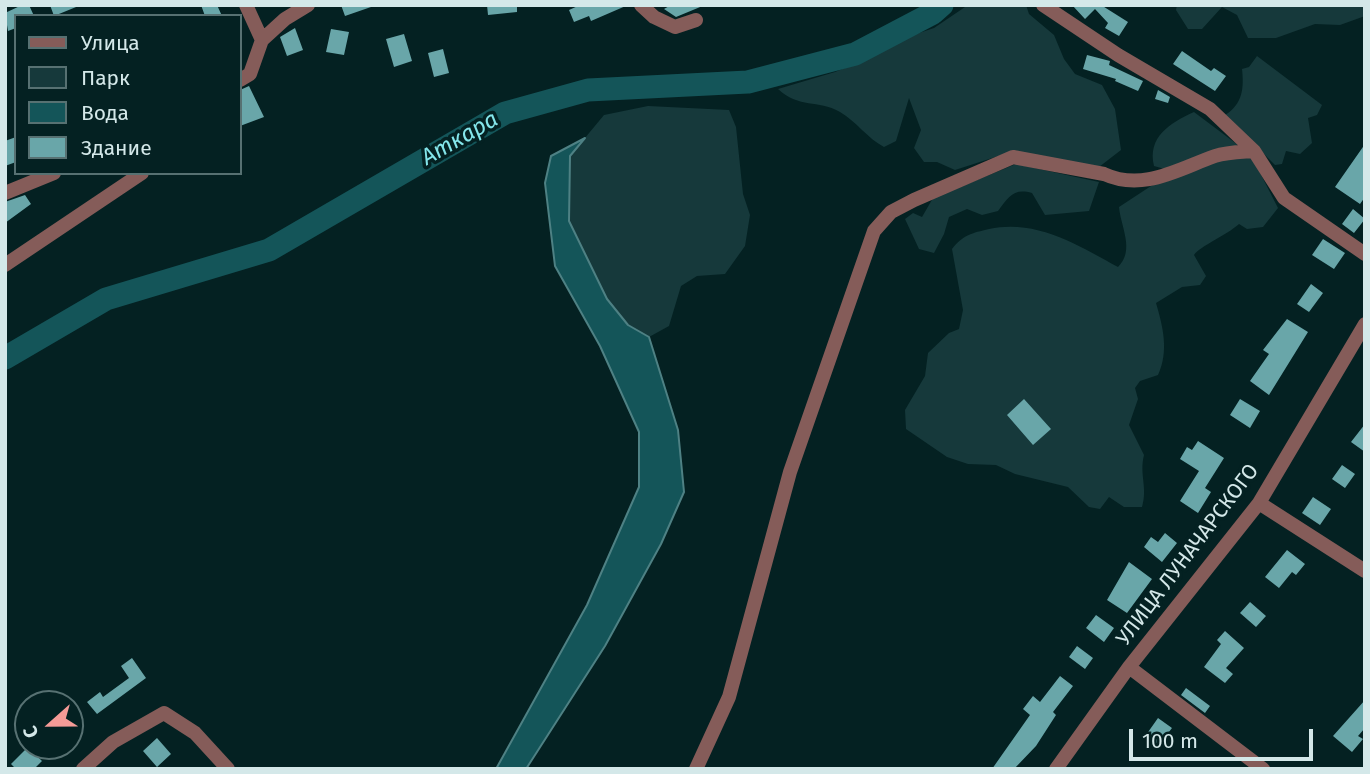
<!DOCTYPE html>
<html>
<head>
<meta charset="utf-8">
<style>
	body { margin:0 }
	#map { position:relative; width:1370px; height:774px; overflow:hidden; background:#042122; font-family:"Fira Sans",sans-serif }
	canvas { display:block }
	.frame { position:absolute; inset:0; border:7px solid #d4e8e9; pointer-events:none }
	.legend { position:absolute; left:14px; top:14px; width:228px; height:161px; box-sizing:border-box; background:#042122; border:2px solid #577172; margin:0; padding:9px 12px; list-style:none; font-size:21px; color:#d4e8e9 }
	.legend li { display:flex; align-items:center; gap:14px; height:35px }
	.legend b { width:35px; border:2px solid #577172 }
	.north { position:absolute; left:14px; top:690px; width:70px; height:70px; box-sizing:border-box; background:#042122; border:2px solid #577172; border-radius:50%; rotate:249deg; font-size:19px; font-weight:700; line-height:28px; text-align:center; color:#d4e8e9 }
	.north::after { content:''; display:block; margin:auto; width:24px; height:32px; background:#f59b97; clip-path:polygon(50% 0,100% 100%,50% 72%,0 100%) }
	.scale { position:absolute; left:1129px; top:729px; width:184px; height:32px; box-sizing:border-box; border:4px solid #d4e8e9; border-top:0; padding-left:9px; font-size:21px; line-height:24px; white-space:nowrap; color:#d4e8e9; -webkit-text-stroke:5px #042122; paint-order:stroke }
</style>
</head>
<body>
<div id="map">
<canvas width="1370" height="774"></canvas>
<div class="frame"></div>
<ul class="legend">
<li><b style="height:9px;background:#855c59"></b>Улица</li>
<li><b style="height:19px;background:#16393b"></b>Парк</li>
<li><b style="height:19px;background:#145559"></b>Вода</li>
<li><b style="height:19px;background:#69a6a9"></b>Здание</li>
</ul>
<div class="north">С</div>
<div class="scale">100 m</div>
</div>
<script>
const c = document.querySelector('canvas').getContext('2d');
c.lineJoin = 'round';
function fill(path, color) {
  c.fillStyle = color;
  c.fill(path, 'evenodd');
}
function strokePath(path, color, width, dash) {
  c.strokeStyle = color;
  c.lineWidth = width;
  c.lineCap = dash ? 'butt' : 'round';
  c.setLineDash(dash || []);
  c.stroke(path);
}
function drawText(font, color, halo, rows, align = 'center') {
  c.font = font + ' "Fira Sans",sans-serif';
  c.lineWidth = 7;
  c.setLineDash([]);
  c.textBaseline = 'middle';
  c.strokeStyle = halo;
  c.fillStyle = color;
  for (const [text, x, y, turn = 0] of rows) {
    c.save();
    c.translate(x, y);
    c.rotate((+turn || 0) * Math.PI / 180);
    c.textAlign = isNaN(turn) ? turn : align;
    if (halo) c.strokeText(text, 0, 0);
    c.fillText(text, 0, 0);
    c.restore();
  }
}
fill(new Path2D(`
	M968 5H1026L1029 14 1054 35 1064 59 1075 74 1102 85 1115 109 1121 150 1099 167 1011 152 955 170 937 162H924L914 148 921 130 909 98 896 141 884 147C867 138 857 122 840 112 817 99 800 109 778 89L835 72 876 55 910 36 934 28Z
	M1177 5H1365V16L1340 25 1315 24 1276 38H1248L1237 15 1222 7 1202 29H1188L1176 10Z
	M1257 56 1322 105 1317 115 1308 118 1312 143 1300 154 1286 151 1282 164 1275 165 1225 115C1243 104 1244 88 1242 69L1249 67Z
	M648 106 729 110 736 127 743 194 750 215 745 246 725 274 697 276 681 286 669 326 649 337 628 325 607 299 569 221 570 156 604 115Z
	M1194 112 1238 145 1168 170 1154 166C1147 137 1170 123 1194 112Z
	M1252 157 1278 208 1263 227 1247 229 1239 224C1227 235 1200 246 1194 255L1206 276 1200 285 1182 287 1156 303C1163 327 1169 351 1158 375L1140 381 1135 388 1138 399 1129 425 1144 455C1139 474 1148 488 1142 507H1124L1109 497 1100 509 1089 507 1068 487 1015 474 996 465 968 464 947 457 906 429 905 410 925 376 928 353 949 333 959 329 963 310 952 249C963 235 972 233 989 229 1037 219 1077 245 1118 267 1135 250 1121 228 1119 207L1151 186 1221 159Z
	M1016 164 1099 182 1089 211 1045 215 1032 193C1013 188 1009 197 998 211L982 215 967 209 949 217 944 234 934 253 919 249 905 219 913 213 922 217 933 198Z`), '#16393b');
const water = new Path2D(`
	M585 138 570 156 569 221 607 299 628 325 649 337 678 430 684 492 661 544 605 646 526 769H496L587 605 639 487V432L600 346 555 266 545 183 551 156Z`);
fill(water, '#145559');
strokePath(water, '#4e8184', 2);
strokePath(new Path2D(`
	M5 358 106 299 269 250 505 113 588 90 748 82 855 54 933 13 942 5`), '#145559', 23);
fill(new Path2D(`
	M22 5H29L34 16H16V28L8 31 5 13Z
	M50 5H81L54 16Z
	M201 5H217L222 16H205Z
	M341 5H371V7L345 16Z
	M487 5H517V12L488 15Z
	M580 5H628L591 21 589 16 574 22 569 10Z
	M671 5H705L676 17 664 9Z
	M1072 5H1101L1128 22 1119 36 1105 28 1108 23 1095 9 1085 19Z
	M295 28 303 50 287 56 280 37Z
	M331 29 349 32 344 55 326 52Z
	M404 34 412 61 394 67 386 39Z
	M443 49 449 73 434 77 428 53Z
	M1182 51 1211 71 1214 68 1226 76 1215 91 1173 64Z
	M1087 55 1110 61 1109 65 1143 81 1138 91 1115 81 1116 79 1083 69Z
	M249 86 264 117 240 126V90Z
	M1158 90 1170 97 1168 103 1155 99Z
	M16 137V162L5 166V141Z
	M1365 144V197L1360 204 1335 187Z
	M25 195 31 204 5 223V202Z
	M1353 209 1365 219 1354 233 1342 224Z
	M1323 239 1345 253 1334 269 1312 255Z
	M1311 284 1323 293 1309 312 1297 304Z
	M1287 319 1308 332 1269 395 1250 381 1269 354 1263 350Z
	M1024 399 1051 429 1033 445 1007 415Z
	M1240 399 1260 411 1250 428 1230 415Z
	M1365 424V452L1351 442Z
	M1198 441 1224 458 1205 488 1211 492 1198 513 1180 501 1199 471 1180 459 1187 447 1192 450Z
	M1342 465 1355 474 1345 488 1332 479Z
	M1313 497 1331 509 1320 525 1302 513Z
	M1165 533 1177 543 1162 562 1144 547 1151 537 1158 542Z
	M1287 550 1305 564 1296 575 1292 572 1279 588 1265 577Z
	M1129 562 1152 579 1127 613 1107 600Z
	M1250 602 1266 616 1256 627 1240 613Z
	M1096 615 1114 628 1104 642 1086 628Z
	M1225 631 1244 648 1226 668 1233 674 1225 683 1204 667 1221 644 1217 640Z
	M1077 646 1093 658 1085 669 1069 657Z
	M132 658 146 678 97 714 87 702 100 692 103 697 129 678 121 666Z
	M1060 676 1073 686 1053 712 1056 715 1036 746 1014 769H992L1030 715 1023 709 1033 696 1040 702Z
	M1186 688 1210 706 1205 713 1181 695Z
	M1365 700V728L1358 736 1363 739 1352 752 1333 736Z
	M1158 718 1172 728 1159 745 1146 735Z
	M157 738 171 754 157 767 143 751Z
	M28 747 42 761 34 769H16L11 764Z`), '#69a6a9');
strokePath(new Path2D(`
	M641 5 654 17 675 27 696 20
	M1043 5 1118 55 1210 109 1254 151 1284 198 1365 254
	M262 40 285 19 308 5
	M240 80 250 74 262 40 246 5
	M5 193 54 173
	M5 265 142 173
	M1259 503 1365 571
	M1129 667 1263 769
	M83 769 113 742 164 713 195 733 228 769
	M696 769 729 697 790 472 874 231 891 212 914 200 1013 157 1104 174C1143 192 1178 169 1215 156 1227 152 1241 152 1254 151
	M1056 769 1129 667 1259 503 1365 324`), '#855c59', 14);
drawText('21px', '#d4e8e9', '#042122', [
	["УЛИЦА ЛУНАЧАРСКОГО",1188,555,-53]
]);
drawText('italic 23px', '#84e6eb', '#042122', [
	["Аткара",460,139,-30]
]);
</script>
</body>
</html>
